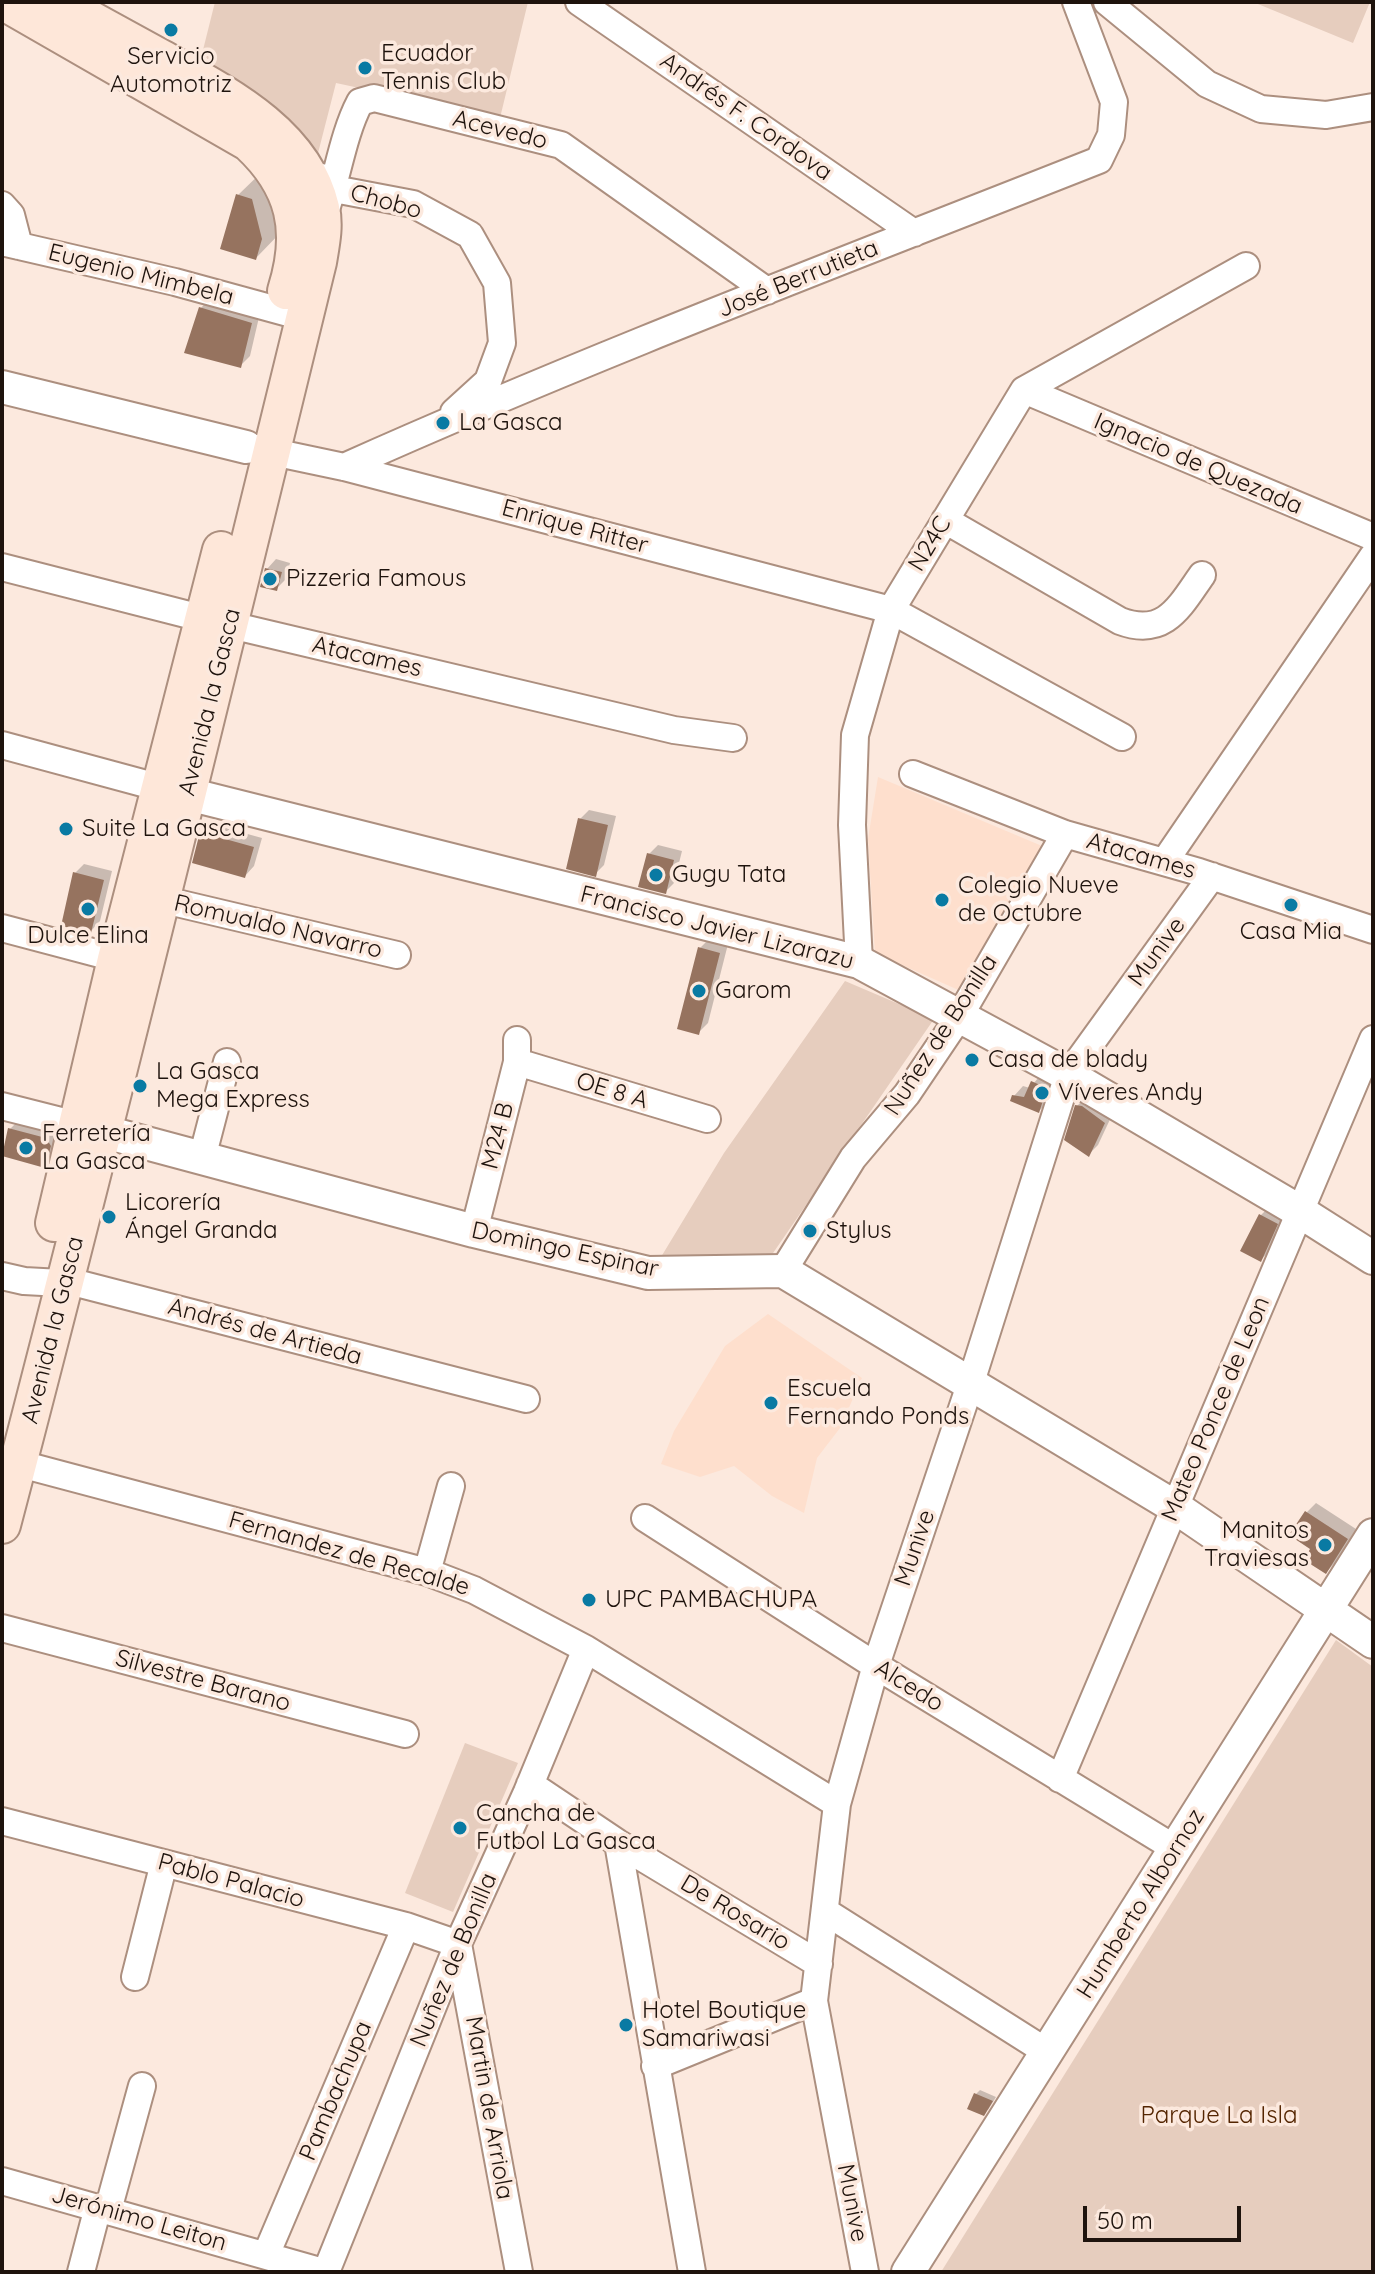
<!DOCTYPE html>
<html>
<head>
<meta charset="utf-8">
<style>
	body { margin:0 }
	#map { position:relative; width:1375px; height:2274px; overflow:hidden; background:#fce9de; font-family:Quicksand,sans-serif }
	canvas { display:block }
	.frame { position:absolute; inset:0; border:4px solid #1e130d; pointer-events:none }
	.scale { position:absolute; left:1083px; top:2206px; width:158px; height:36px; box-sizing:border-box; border:4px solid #1e130d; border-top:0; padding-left:10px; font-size:24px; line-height:28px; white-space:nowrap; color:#1e130d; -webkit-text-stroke:6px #fce9de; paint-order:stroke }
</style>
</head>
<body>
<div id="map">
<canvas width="1375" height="2274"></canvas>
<div class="frame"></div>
<div class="scale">50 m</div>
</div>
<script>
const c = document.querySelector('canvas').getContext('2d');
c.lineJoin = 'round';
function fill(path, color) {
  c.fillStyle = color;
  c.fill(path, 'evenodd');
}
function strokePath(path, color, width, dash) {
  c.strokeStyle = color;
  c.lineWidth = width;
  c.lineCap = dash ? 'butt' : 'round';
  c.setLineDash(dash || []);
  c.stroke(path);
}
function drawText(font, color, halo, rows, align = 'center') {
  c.font = font + ' Quicksand,sans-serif';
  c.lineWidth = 7;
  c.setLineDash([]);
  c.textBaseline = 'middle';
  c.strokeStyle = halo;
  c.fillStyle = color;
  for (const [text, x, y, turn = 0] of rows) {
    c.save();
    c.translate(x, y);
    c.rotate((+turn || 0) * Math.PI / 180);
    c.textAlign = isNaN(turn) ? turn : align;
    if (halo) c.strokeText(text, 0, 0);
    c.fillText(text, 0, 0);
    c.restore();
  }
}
fill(new Path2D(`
	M878 777 1042 846 963 992 875 953 868 839Z
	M768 1314 862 1378 840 1428 817 1458 804 1513 772 1496 734 1466 700 1477 661 1464 674 1431 725 1346Z`), '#fedfcd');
fill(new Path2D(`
	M215 2H528L500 118 336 83 317 157 202 54Z
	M1253 2H1370L1353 43Z
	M845 981 934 1019 771 1256 661 1257 724 1153Z
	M1336 1640 1373 1667V2272H941Z
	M465 1743 518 1763 453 1912 405 1893Z`), '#e6cdbe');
fill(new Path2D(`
	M267 167 284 229 256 258 238 195Z
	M210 298 260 313 250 356 240 366 201 308Z
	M276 559 290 563 286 579 276 589 267 569Z
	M589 810 616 816 604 865 595 874 580 819Z
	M211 824 262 838 254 866 245 876 201 833Z
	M658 845 682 851 674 883 665 892 649 854Z
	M84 864 112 871 100 921 91 931 75 873Z
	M709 939 728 944 708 1023 698 1033 700 948Z
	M1042 1073 1055 1079 1048 1102 1039 1111 1014 1096 1023 1086 1030 1088Z
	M1086 1097 1113 1113 1098 1145 1089 1154 1077 1106Z
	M19 1120 55 1130 59 1136 54 1156 45 1166 10 1129Z
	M1270 1206 1285 1214 1270 1250 1261 1260 1243 1250 1261 1215Z
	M1316 1503 1356 1529 1335 1563 1326 1572 1313 1548 1307 1512Z
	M980 2090 996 2097 988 2110 976 2094Z`), '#0003');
fill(new Path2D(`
	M236 194 252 199 262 239 256 260 220 249Z
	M199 307 252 323 241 368 184 353Z
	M265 568 282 572 277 591 260 587Z
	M578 818 608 825 596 877 566 869Z
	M200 832 254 847 245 878 192 863Z
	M647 853 674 860 666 894 638 887Z
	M73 872 104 880 91 933 61 926Z
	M698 947 720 953 699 1035 677 1029Z
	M1031 1081 1047 1088 1039 1113 1010 1101 1012 1095 1024 1097Z
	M1075 1105 1082 1106 1105 1123 1089 1157 1064 1140Z
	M8 1128 46 1138 51 1146 45 1168 2 1156Z
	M1259 1214 1278 1224 1261 1262 1240 1251Z
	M1305 1511 1348 1539 1326 1574 1304 1560 1310 1549 1289 1535Z
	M974 2093 993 2101 984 2116 967 2109Z`), '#96735f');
const minor = new Path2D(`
	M579 2 914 233
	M1107 2 1207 84 1261 109 1326 115 1373 107
	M321 177 334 189 413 204 470 235 497 283 502 343 488 381 454 412
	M2 205 11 215 19 246
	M323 218C337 181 342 136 360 102L374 98 561 145 767 291
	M2 242 175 282 303 317
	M1024 390 1373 537
	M254 448 344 467 891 610 1122 737
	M344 467C592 356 846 260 1099 160L1111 135 1114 102 1076 2
	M945 520 1120 621C1165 638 1180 606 1202 575
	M2 567 205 619 674 730 733 738
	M2 745 161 788
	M913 774 1065 834 1199 872 1373 930
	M1165 861 1373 556
	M160 899 397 955
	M2 928 134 963
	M859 962 852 825 855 735 891 610 1024 390 1246 266
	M517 1062 707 1119
	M2 1106 77 1125
	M202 1158 227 1062
	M474 1231 517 1062V1040
	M783 1271 853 1158 907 1094 959 1017 1065 834
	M2 1276 24 1281 80 1284 526 1399
	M2 1459 427 1572 474 1590 586 1649 837 1804
	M645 1518 865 1659 1176 1849
	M427 1572 451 1486
	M2 1628 405 1734
	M1060 1779 1373 1039
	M530 1784 618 1843 819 1964
	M2 1821 406 1926 458 1944
	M618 1843 692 2272
	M826 1912 1047 2052
	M458 1944 519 2272
	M135 1977 164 1863
	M655 2066 814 2001
	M2 2181 323 2272
	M108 2210 142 2086
	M266 2255 406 1926
	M81 2272 98 2207
	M326 2272 458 1944 527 1792 586 1649
	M865 2272 814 2001 837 1804 876 1665 971 1382 1068 1075 1212 876`);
const tertiary = new Path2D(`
	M2 387 246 447
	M164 788 859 962 1068 1075 1299 1211 1373 1258
	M79 1125 474 1231 648 1273 783 1271 1175 1507 1373 1642
	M908 2272 1373 1535`);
const secondary = new Path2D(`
	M4 2 249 143C295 186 305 231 286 291
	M54 1223 116 959 221 550
	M2 1525C112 1105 215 683 318 262 321 244 325 226 321 208 304 132 222 92 161 58 127 39 93 21 59 2`);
strokePath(minor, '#ac8f7f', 30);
strokePath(tertiary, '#ac8f7f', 36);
strokePath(secondary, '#ac8f7f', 40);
strokePath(minor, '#fff', 26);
strokePath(tertiary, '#fff', 32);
strokePath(secondary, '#fee7d9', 36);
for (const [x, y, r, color] of [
	[171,30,8,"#097aa3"],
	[365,68,8,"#097aa3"],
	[443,423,8,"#097aa3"],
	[270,579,8,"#097aa3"],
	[66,829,8,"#097aa3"],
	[656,875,8,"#097aa3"],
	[942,900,8,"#097aa3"],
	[1291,905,8,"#097aa3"],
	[88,909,8,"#097aa3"],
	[699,991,8,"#097aa3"],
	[972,1060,8,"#097aa3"],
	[140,1086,8,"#097aa3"],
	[1042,1093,8,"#097aa3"],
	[26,1148,8,"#097aa3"],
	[109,1217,8,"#097aa3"],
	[810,1231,8,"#097aa3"],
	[771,1403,8,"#097aa3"],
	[1325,1545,8,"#097aa3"],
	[589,1600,8,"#097aa3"],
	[460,1828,8,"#097aa3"],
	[626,2025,8,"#097aa3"]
]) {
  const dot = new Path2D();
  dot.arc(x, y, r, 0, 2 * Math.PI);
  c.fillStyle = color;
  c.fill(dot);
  strokePath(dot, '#fce9de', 3);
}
drawText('24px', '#1e130d', '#fce9de', [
	["Ecuador",381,54],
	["Tennis Club",381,82],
	["Servicio",171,57,"center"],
	["Automotriz",171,85,"center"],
	["La Gasca",459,423],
	["Pizzeria Famous",286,579],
	["Suite La Gasca",82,829],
	["Gugu Tata",672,875],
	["Colegio Nueve",958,886],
	["de Octubre",958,914],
	["Casa Mia",1291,932,"center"],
	["Dulce Elina",88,936,"center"],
	["Garom",715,991],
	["Casa de blady",988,1060],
	["La Gasca",156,1072],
	["Mega Express",156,1100],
	["Víveres Andy",1058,1093],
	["Ferretería",42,1134],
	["La Gasca",42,1162],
	["Licorería",125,1203],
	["Ángel Granda",125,1231],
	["Stylus",826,1231],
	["Escuela",787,1389],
	["Fernando Ponds",787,1417],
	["Manitos",1309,1531,"right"],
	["Traviesas",1309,1559,"right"],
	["UPC PAMBACHUPA",605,1600],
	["Cancha de",476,1814],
	["Futbol La Gasca",476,1842],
	["Hotel Boutique",642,2011],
	["Samariwasi",642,2039]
], 'left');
drawText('24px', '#1e130d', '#fce9de', [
	["Andrés F. Cordova",746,117,35],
	["Acevedo",500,130,14],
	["Chobo",386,202,15],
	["Eugenio Mimbela",141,275,14],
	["José Berrutieta",798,279,-22],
	["Ignacio de Quezada",1198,464,23],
	["Enrique Ritter",575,527,15],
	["N24C",930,544,-59],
	["Atacames",367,657,13],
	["Avenida la Gasca",210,702,-76],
	["Atacames",1141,856,16],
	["Romualdo Navarro",278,927,13],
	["Francisco Javier Lizarazu",717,928,14],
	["Munive",1157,952,-54],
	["Nuñez de Bonilla",941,1035,-57],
	["OE 8 A",612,1091,17],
	["M24 B",498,1136,-76],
	["Domingo Espinar",565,1250,12],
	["Avenida la Gasca",53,1330,-76],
	["Andrés de Artieda",265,1332,15],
	["Mateo Ponce de Leon",1216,1409,-67],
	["Munive",915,1548,-71],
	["Fernandez de Recalde",349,1554,16],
	["Silvestre Barano",203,1681,15],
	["Alcedo",909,1686,32],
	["Pablo Palacio",231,1881,15],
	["Humberto Albornoz",1141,1904,-58],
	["De Rosario",735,1913,31],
	["Nuñez de Bonilla",454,1960,-67],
	["Pambachupa",336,2091,-67],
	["Martin de Arriola",489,2108,80],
	["Munive",852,2203,79],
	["Jerónimo Leiton",139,2219,16]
]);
drawText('24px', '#542501', '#fce9de', [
	["Parque La Isla",1219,2116]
]);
</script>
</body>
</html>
